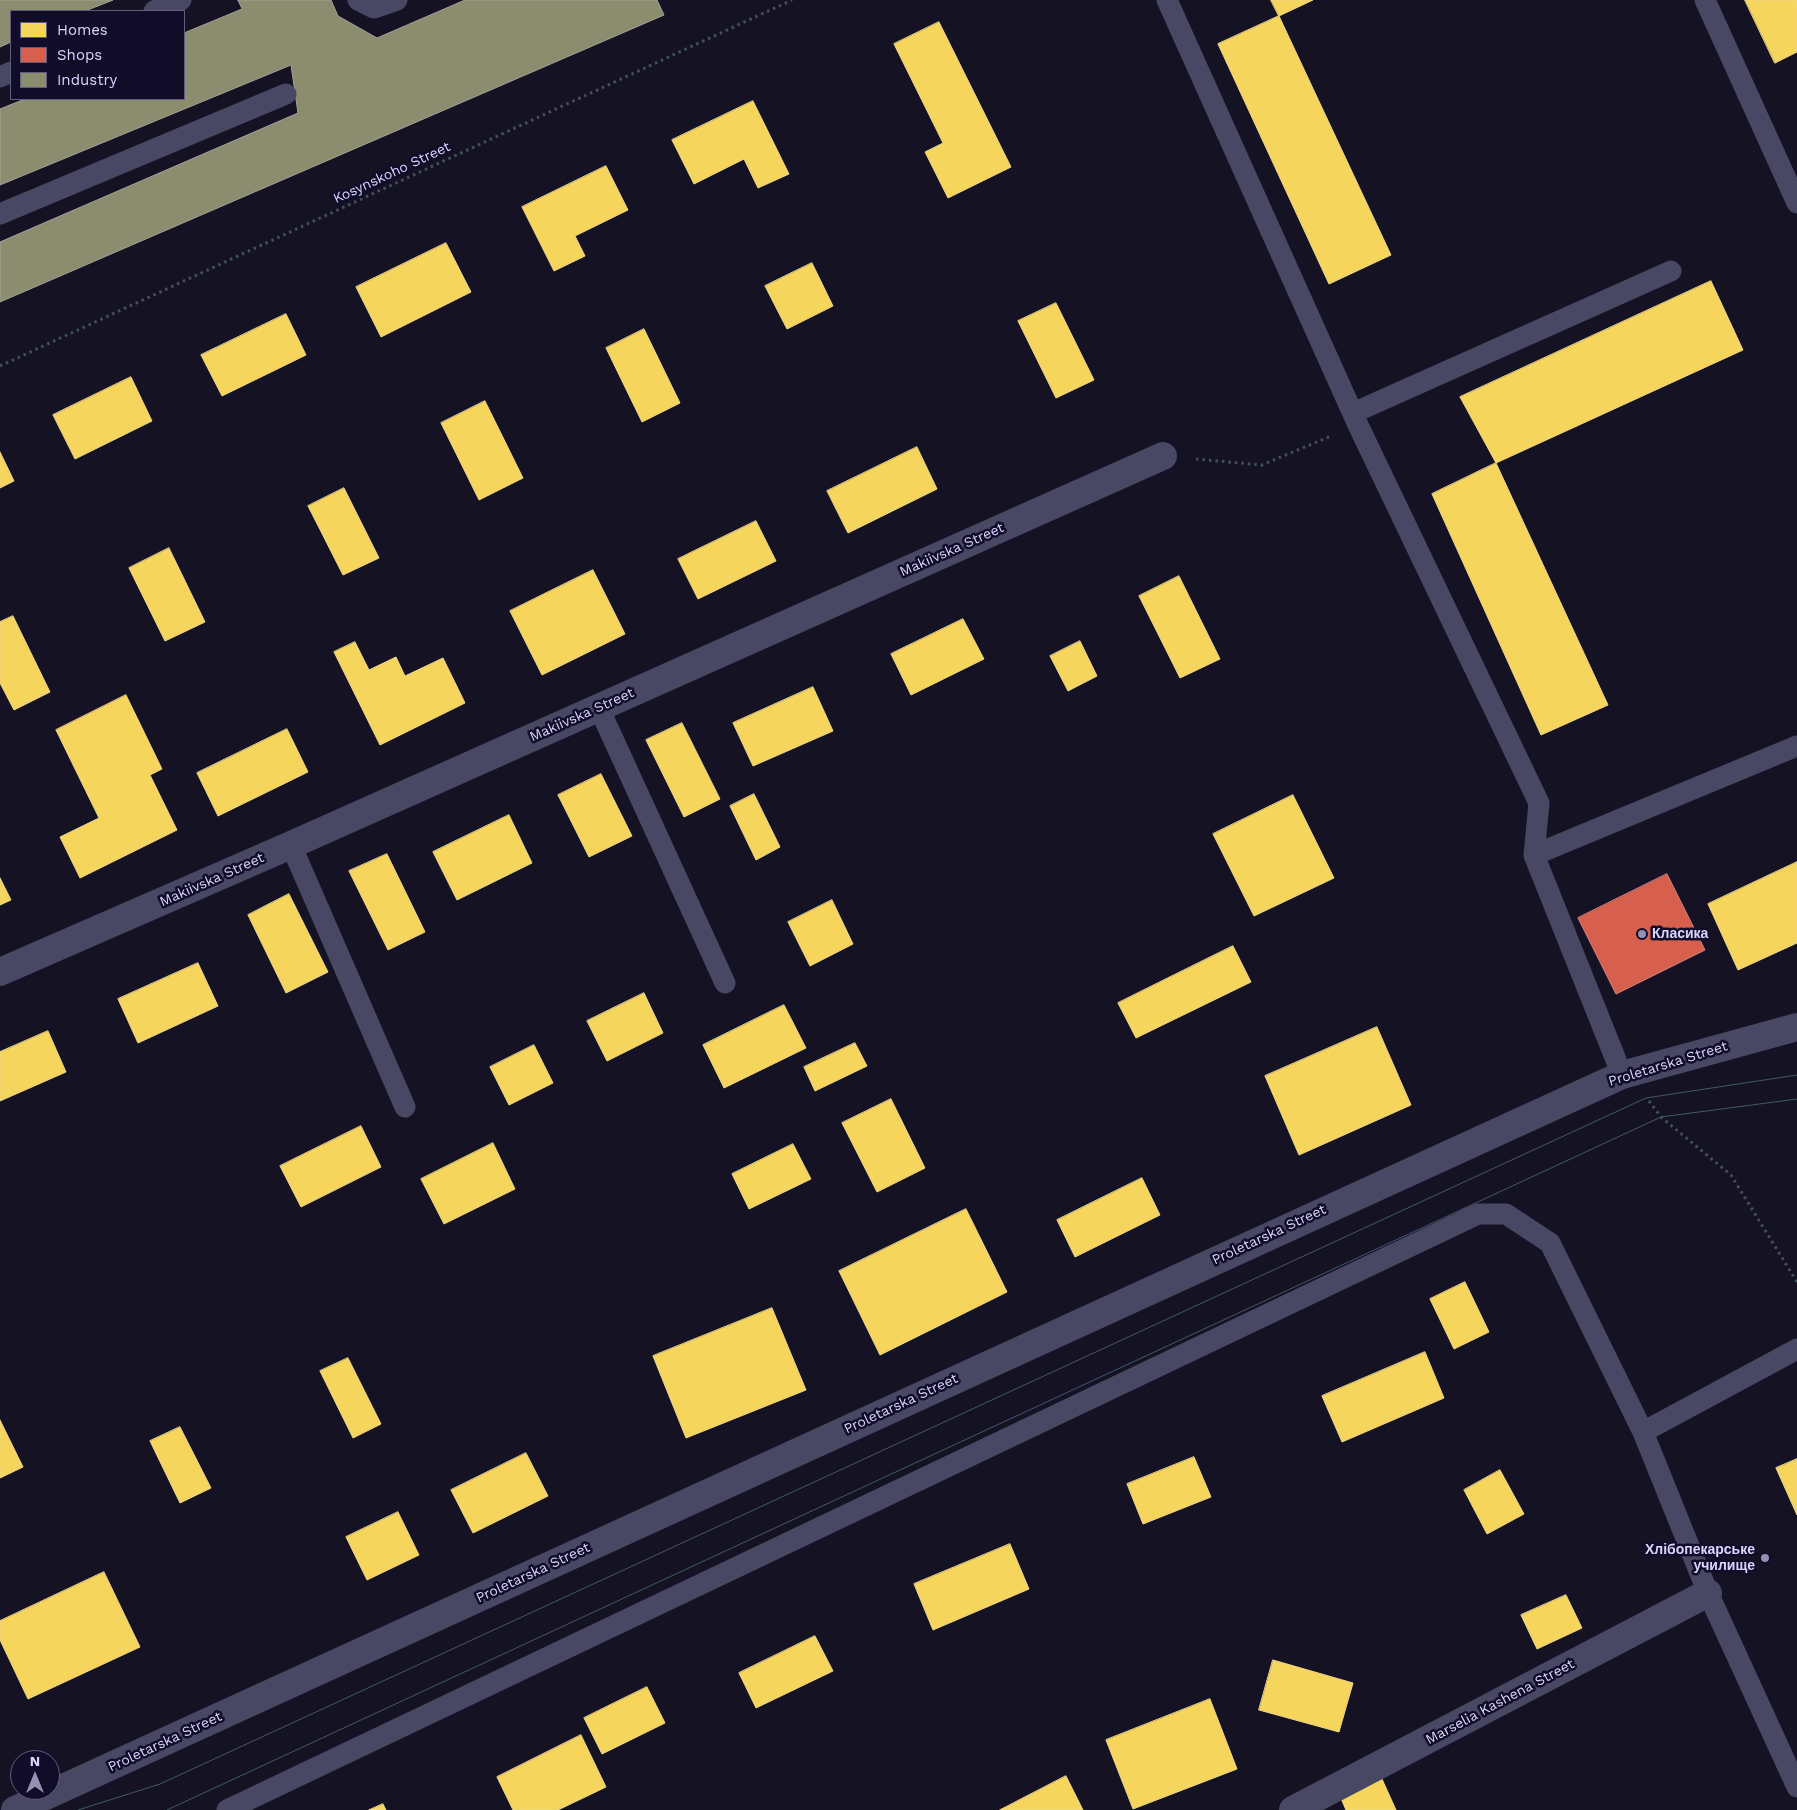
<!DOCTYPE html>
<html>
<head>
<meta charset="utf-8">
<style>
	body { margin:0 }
	#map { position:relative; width:1797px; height:1810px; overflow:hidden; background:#151323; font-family:"Work Sans",sans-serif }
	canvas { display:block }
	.legend { position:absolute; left:10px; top:10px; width:175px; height:90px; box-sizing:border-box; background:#110d29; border:1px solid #615d7f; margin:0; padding:6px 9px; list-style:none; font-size:15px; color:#d9d5ff }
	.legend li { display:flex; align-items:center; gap:10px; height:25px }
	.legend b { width:25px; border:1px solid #615d7f }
	.north { position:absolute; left:10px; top:1750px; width:50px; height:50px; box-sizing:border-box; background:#110d29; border:1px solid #615d7f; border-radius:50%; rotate:0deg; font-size:14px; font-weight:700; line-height:20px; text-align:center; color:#d9d5ff }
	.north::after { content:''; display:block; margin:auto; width:18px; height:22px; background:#9491b2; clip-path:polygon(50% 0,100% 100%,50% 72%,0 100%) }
</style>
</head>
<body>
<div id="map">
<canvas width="1797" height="1810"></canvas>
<ul class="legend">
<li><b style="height:14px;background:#f6d55c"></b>Homes</li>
<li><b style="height:14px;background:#d6604d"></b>Shops</li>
<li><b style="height:14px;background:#8c8c6e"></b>Industry</li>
</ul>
<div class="north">N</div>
</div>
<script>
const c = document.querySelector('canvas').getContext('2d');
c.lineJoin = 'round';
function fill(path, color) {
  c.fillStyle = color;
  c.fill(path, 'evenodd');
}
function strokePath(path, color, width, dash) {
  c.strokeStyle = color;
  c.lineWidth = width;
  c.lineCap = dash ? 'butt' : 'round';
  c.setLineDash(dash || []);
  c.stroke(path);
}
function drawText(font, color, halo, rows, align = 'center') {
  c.font = font + ' "Work Sans",sans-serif';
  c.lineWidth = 5;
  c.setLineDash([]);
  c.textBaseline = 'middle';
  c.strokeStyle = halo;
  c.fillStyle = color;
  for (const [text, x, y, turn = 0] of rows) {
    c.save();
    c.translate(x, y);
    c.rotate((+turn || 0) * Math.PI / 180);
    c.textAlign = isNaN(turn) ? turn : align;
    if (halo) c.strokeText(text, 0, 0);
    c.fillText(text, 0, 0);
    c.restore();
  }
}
const homes = new Path2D(`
	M1271 0H1313L1279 16Z
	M1745 0H1797V52L1775 63Z
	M1279 16 1391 255 1329 284 1218 44Z
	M939 22 1011 167 948 198 925 152 943 143 894 44Z
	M753 101 789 174 758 188 744 159 694 184 672 140Z
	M606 166 628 210 575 236 585 256 554 271 522 207Z
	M446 243 471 292 381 337 356 287Z
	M812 263 833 306 787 329 765 286Z
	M1711 281 1743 350 1496 463 1460 397Z
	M1056 303 1094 380 1056 398 1018 321Z
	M286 314 306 355 222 396 201 355Z
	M644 329 680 403 642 422 606 348Z
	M131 377 152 421 75 459 53 415Z
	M485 401 523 478 479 500 441 423Z
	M917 447 937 489 848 533 827 491Z
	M0 452 14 481 0 488Z
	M1496 463 1608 705 1541 735 1432 494Z
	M344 488 379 558 343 575 308 506Z
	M756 521 776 561 698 599 678 559Z
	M169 548 205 622 165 641 129 568Z
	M593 570 625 634 542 675 510 611Z
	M1179 576 1220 659 1180 678 1139 596Z
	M13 616 50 692 14 710 0 683V622Z
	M963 619 984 659 911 695 891 654Z
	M1080 641 1097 676 1068 691 1050 656Z
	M355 642 369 670 396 657 405 676 443 658 465 703 380 745 334 652Z
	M813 687 833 731 753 766 733 723Z
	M126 695 162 769 150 775 177 830 80 878 60 837 99 818 56 730Z
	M682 723 720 799 684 817 646 740Z
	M287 729 308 772 218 816 197 773Z
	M601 774 632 836 589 857 558 795Z
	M754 794 780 847 756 860 730 806Z
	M1293 795 1334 878 1254 916 1213 834Z
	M509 815 532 863 457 900 433 852Z
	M387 854 425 932 388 950 349 871Z
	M1797 862V943L1738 970 1708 904Z
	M0 878 11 900 0 905Z
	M289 894 328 972 286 993 248 915Z
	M832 900 853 944 810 966 788 922Z
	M1233 946 1251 982 1136 1038 1118 1003Z
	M198 963 218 1006 138 1043 118 999Z
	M644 993 663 1033 607 1061 587 1021Z
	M784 1005 806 1048 724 1088 703 1045Z
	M1377 1027 1411 1105 1299 1155 1265 1076Z
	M48 1031 66 1072 0 1101V1052Z
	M855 1043 867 1066 815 1091 804 1067Z
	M534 1045 553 1083 509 1105 490 1067Z
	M891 1099 925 1168 877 1192 842 1123Z
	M361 1126 381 1167 301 1207 280 1166Z
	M493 1143 515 1189 444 1224 421 1179Z
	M793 1144 811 1179 749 1209 732 1174Z
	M1142 1178 1160 1215 1075 1257 1057 1220Z
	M966 1209 1007 1292 880 1355 839 1271Z
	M1465 1282 1489 1332 1454 1349 1430 1299Z
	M772 1308 806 1390 686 1438 653 1356Z
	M1425 1352 1444 1398 1342 1442 1322 1396Z
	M348 1358 381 1424 353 1438 320 1371Z
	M0 1420 23 1467 0 1478Z
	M180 1427 211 1488 180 1503 150 1441Z
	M526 1453 548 1496 473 1533 451 1490Z
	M1194 1457 1211 1497 1143 1524 1127 1484Z
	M1797 1459V1515L1776 1468Z
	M1500 1470 1524 1514 1487 1534 1464 1490Z
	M398 1512 419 1555 367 1580 346 1537Z
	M1010 1544 1029 1589 933 1630 914 1584Z
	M104 1572 140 1647 28 1699 0 1640V1621Z
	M1566 1595 1582 1628 1537 1649 1521 1615Z
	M815 1636 833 1671 756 1708 739 1673Z
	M1273 1660 1353 1683 1339 1732 1259 1710Z
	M647 1687 665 1723 602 1754 584 1718Z
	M1210 1699 1237 1769 1133 1809 1106 1740Z
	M581 1735 606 1787 558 1810H513L497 1777Z
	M1066 1776 1083 1810H1000Z
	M1382 1779 1396 1810H1346L1340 1796Z
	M383 1804 386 1810H369Z`);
fill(homes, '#f6d55c');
strokePath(homes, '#edd58d', 1);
const shops = new Path2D(`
	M1667 874 1705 950 1616 994 1578 918Z`);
fill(shops, '#d6604d');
strokePath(shops, '#d78382', 1);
const industry = new Path2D(`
	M0 0H113L85 11H11V42L0 47Z
	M238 0H331L338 16 377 38 465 0H657L664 15 0 302V242L298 113 291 65 0 185V109L25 99H184V33L242 9Z`);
fill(industry, '#8c8c6e');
strokePath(industry, '#a3a29a', 1);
strokePath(new Path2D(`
	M0 366 792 0
	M1196 459 1262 465 1331 436
	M1649 1101 1661 1117 1731 1175 1797 1282`), '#415162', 3, [2.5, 4]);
strokePath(new Path2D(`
	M358 0 374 8 397 0
	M1167 0 1358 425 1539 803 1534 855 1622 1075
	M1705 0 1797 203
	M154 11 181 0
	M0 77 11 72
	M0 214 286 94
	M1353 413 1671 271
	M599 708 725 983
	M291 845 405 1107
	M1534 855 1797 746
	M1643 1432 1797 1349
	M227 1810 1478 1214H1506L1550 1243 1643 1432 1708 1593 1797 1787`), '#484864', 21);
strokePath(new Path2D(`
	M0 972 291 845 1163 456
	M1293 1810 1708 1593`), '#484864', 28);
strokePath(new Path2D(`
	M15 1810 1622 1075 1797 1027`), '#484864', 28);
strokePath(new Path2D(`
	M78 1810 160 1784 1646 1098 1797 1075
	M167 1810 1661 1117 1797 1099`), '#41596d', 1);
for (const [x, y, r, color] of [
	[1642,934,5,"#9491b2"],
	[1765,1558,5,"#9491b2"]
]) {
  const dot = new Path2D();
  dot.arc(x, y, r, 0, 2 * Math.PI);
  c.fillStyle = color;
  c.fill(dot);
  strokePath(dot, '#110d29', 2);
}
drawText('14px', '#d9d5ff', '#110d29', [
	["Kosynskoho Street",392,173,-25],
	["Makiivska Street",952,550,-24],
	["Makiivska Street",582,715,-24],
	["Makiivska Street",212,880,-24],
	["Proletarska Street",1668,1064,-17],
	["Proletarska Street",1269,1235,-25],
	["Proletarska Street",901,1404,-25],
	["Proletarska Street",533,1573,-25],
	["Marselia Kashena Street",1500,1702,-28],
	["Proletarska Street",165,1742,-25]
]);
drawText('bold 14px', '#d9d5ff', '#110d29', [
	["Класика",1652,934],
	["Хлібопекарське",1755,1550,"right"],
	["училище",1755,1566,"right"]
], 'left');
</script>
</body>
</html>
